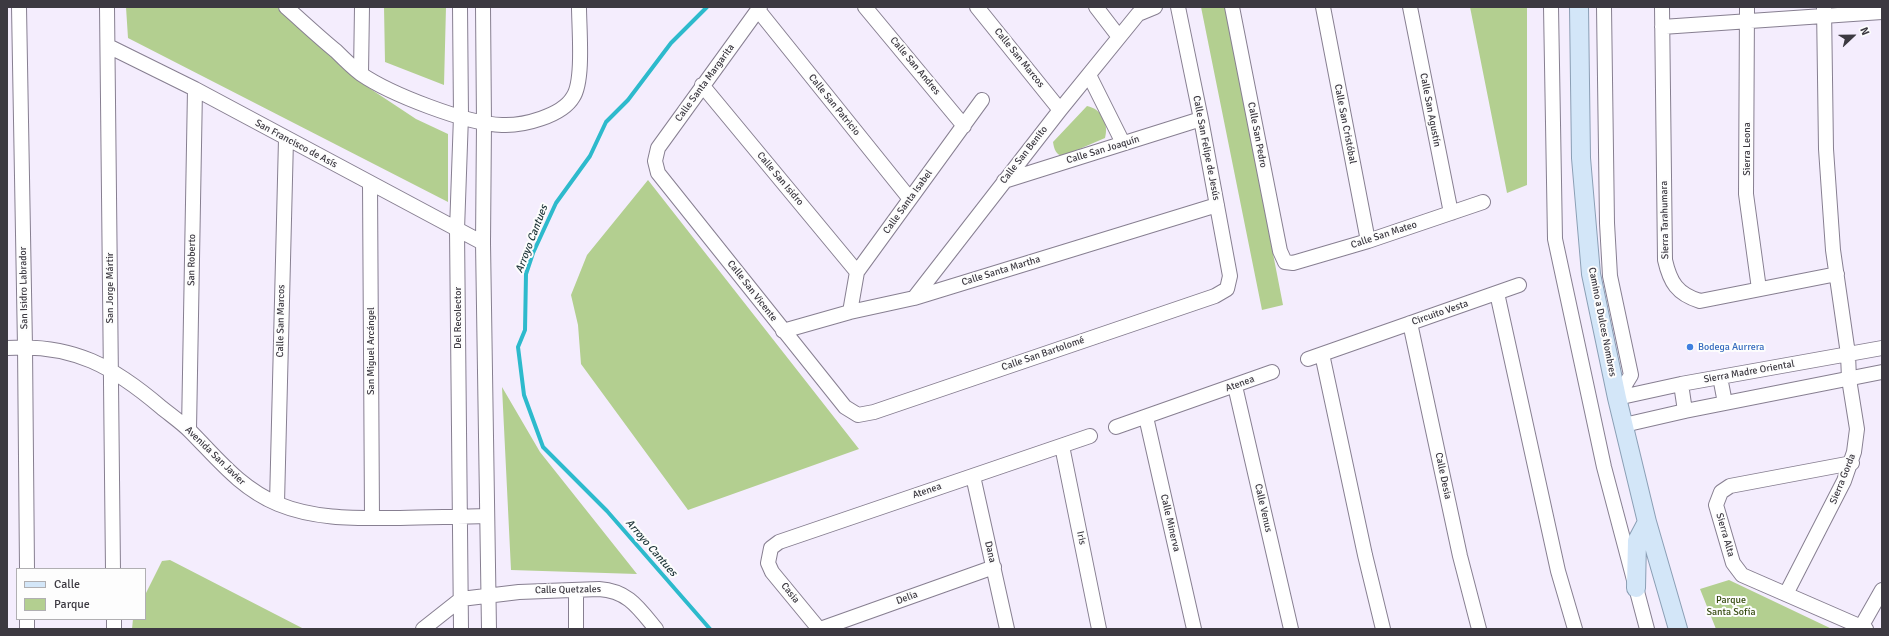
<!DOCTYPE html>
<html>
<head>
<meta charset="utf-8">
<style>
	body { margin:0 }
	#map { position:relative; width:1889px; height:636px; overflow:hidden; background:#f4edfd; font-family:Signika,sans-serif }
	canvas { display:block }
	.frame { position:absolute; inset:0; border:8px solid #3c3941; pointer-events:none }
	.legend { position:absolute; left:16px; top:568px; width:130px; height:52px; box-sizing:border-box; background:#fdfdfd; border:1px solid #b0afb2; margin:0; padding:5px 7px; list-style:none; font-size:12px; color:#3c3941 }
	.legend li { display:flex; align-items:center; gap:8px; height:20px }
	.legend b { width:20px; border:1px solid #b0afb2 }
	.north { position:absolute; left:1833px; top:16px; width:40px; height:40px; -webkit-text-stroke:3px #fdfdfd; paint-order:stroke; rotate:68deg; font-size:11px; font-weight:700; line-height:16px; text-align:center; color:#3c3941 }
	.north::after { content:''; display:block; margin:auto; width:14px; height:18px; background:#3c3941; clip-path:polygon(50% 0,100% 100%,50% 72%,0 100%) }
</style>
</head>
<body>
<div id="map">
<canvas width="1889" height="636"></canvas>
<div class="frame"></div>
<ul class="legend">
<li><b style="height:5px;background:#d3e6f8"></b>Calle</li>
<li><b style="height:11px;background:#b3cf90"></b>Parque</li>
</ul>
<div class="north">N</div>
</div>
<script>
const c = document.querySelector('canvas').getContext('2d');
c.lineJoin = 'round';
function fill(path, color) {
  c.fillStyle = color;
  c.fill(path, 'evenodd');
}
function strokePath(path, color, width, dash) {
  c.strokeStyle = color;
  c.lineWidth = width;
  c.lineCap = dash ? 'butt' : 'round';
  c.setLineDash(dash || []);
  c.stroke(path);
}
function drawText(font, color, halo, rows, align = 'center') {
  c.font = font + ' Signika,sans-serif';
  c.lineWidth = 4;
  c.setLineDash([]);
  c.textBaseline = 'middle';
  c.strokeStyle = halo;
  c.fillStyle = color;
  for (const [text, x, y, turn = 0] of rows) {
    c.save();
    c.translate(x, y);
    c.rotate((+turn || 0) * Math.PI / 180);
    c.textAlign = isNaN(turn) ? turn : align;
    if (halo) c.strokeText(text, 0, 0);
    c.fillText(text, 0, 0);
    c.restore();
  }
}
fill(new Path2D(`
	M126 7H277L357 80 416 119 448 134V202L128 38Z
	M384 7H446L444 85 385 62Z
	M1201 7H1225L1283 305 1262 310Z
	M1470 7H1527V185L1507 193Z
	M1087 106C1102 109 1109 124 1105 138L1063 156C1056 155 1054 149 1053 142Z
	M648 180 859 449 688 510 581 364 578 325 571 295 587 255Z
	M502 387 540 452 637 574 511 570Z
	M170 560 304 629H132L133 619H145V595L162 561Z
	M1729 580 1832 629H1716L1700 589Z`), '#b3cf90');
strokePath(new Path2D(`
	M707 7 671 43 628 100 606 122 590 156 556 203 533 253 526 274 525 330 518 347 524 395 543 447 607 511 710 629`), '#2dbacc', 4);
const minor = new Path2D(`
	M19 7 25 347 27 569
	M107 7 113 569
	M286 7C303 22 319 37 336 51 344 59 352 67 361 74 390 94 467 124 502 125 523 126 562 116 573 97 584 81 579 28 579 7
	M460 7 461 116 457 230 461 629
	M483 7 484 123 483 243 489 629
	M760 7 658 148 655 161 658 173 845 407 858 415 874 412 1215 296 1227 289 1230 276 1201 119 1178 7
	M865 7 964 126
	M977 7 1060 110
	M1096 7 1119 37
	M1232 7 1280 251 1285 262 1293 263 1368 241 1483 202
	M1323 7 1368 241
	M1410 7 1451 213
	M1551 7 1555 239 1604 467 1647 629
	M1604 7 1607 223 1610 276 1631 375 1617 398
	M1662 7 1665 260C1670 282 1677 294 1700 301L1837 274
	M1747 7 1746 194 1759 289
	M758 10 910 199
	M1662 27 1882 12
	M108 46 195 89 483 243
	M361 73 362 7
	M1089 75 1123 143
	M702 85 857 272
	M1004 181 1201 119
	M370 184 372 518
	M1497 293 1558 571 1575 629
	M914 298 1060 110 1138 14 1155 7
	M850 312 857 272 982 100
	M1410 323 1460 556 1479 629
	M783 331 850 312 914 298 1217 205
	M7 348C73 343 114 367 162 408 172 416 182 423 190 431 218 459 240 488 278 504 317 520 358 518 400 518 429 517 458 517 487 516
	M1322 354 1365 555 1383 629
	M1308 359 1519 285
	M1720 377 1725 403
	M1681 384 1685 411
	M1235 386 1291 629
	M1617 398 1681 384 1882 348
	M1146 417 1194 629
	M1624 425 1685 411 1882 372
	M1116 427 1272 372
	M189 430 195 89
	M1062 446 1099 629
	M1852 463 1730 486 1721 492 1716 505 1733 563 1742 575 1866 629
	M973 476 1007 629
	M277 503 286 139
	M576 590V629
	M1786 594 1844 481 1854 452 1857 429 1849 379 1848 354 1833 250 1826 149 1824 7
	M27 619V629
	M114 619V629
	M1861 627 1882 590
	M423 629 461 599 519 592 599 589C628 591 638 607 656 629
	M819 629 772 572 768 563 771 548 779 542 1090 436
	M820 629 994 567`);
const major = new Path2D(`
	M1579 7 1581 158 1591 274 1617 398 1647 522 1678 629
	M1636 588 1637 541 1647 522`);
strokePath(minor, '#877f91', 16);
strokePath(major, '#8b9fb5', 20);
strokePath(minor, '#fff', 14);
strokePath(major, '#d3e6f8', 18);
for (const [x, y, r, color] of [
	[1690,347,4,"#3f7fe0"]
]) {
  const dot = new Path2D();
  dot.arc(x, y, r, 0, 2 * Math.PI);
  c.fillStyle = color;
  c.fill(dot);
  strokePath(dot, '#fdfdfd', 1.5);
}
drawText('10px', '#3c3941', '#fdfdfd', [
	["Calle San Marcos",1019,58,51],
	["Calle San Andres",915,66,50],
	["Calle Santa Margarita",705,83,-54],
	["Calle San Patricio",834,105,51],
	["Calle San Agustín",1430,110,79],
	["Calle San Cristóbal",1345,124,79],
	["Calle San Pedro",1257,135,79],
	["San Francisco de Asís",296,144,28],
	["Calle San Felipe de Jesús",1206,148,79],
	["Sierra Leona",1747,149,-90],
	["Calle San Joaquín",1103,150,-17],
	["Calle San Benito",1024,155,-52],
	["Calle San Isidro",780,179,50],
	["Calle Santa Isabel",908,202,-54],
	["Sierra Tarahumara",1665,220,-91],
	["Calle San Mateo",1384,235,-18],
	["San Roberto",192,260,-89],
	["Calle Santa Martha",1001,271,-17],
	["San Isidro Labrador",24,288,-91],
	["San Jorge Mártir",110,288,-90],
	["Calle San Vicente",752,291,52],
	["Circuito Vesta",1440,313,-19],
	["Del Recolector",458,318,-90],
	["Calle San Marcos",281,321,-89],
	["Camino a Dulces Nombres",1602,322,79],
	["San Miguel Arcángel",371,351,-90],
	["Calle San Bartolomé",1043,354,-19],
	["Sierra Madre Oriental",1749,372,-10],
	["Atenea",1240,384,-20],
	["Avenida San Javier",215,456,44],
	["Calle Desia",1443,476,78],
	["Sierra Gorda",1843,479,-68],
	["Atenea",927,491,-19],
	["Calle Venus",1263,508,77],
	["Calle Minerva",1170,523,77],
	["Sierra Alta",1725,535,74],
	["Iris",1081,538,78],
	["Dana",990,552,77],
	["Calle Quetzales",568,590,-1],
	["Casia",790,593,51],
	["Delia",907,598,-20]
]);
drawText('10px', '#366cbe', '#fdfdfd', [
	["Bodega Aurrera",1698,347]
], 'left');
drawText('10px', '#34490e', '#fdfdfd', [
	["Parque",1731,600],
	["Santa Sofía",1731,612]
]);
drawText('italic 11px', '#22393c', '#fdfdfd', [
	["Arroyo Cantues",532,239,-69],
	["Arroyo Cantues",651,548,49]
]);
</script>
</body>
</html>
